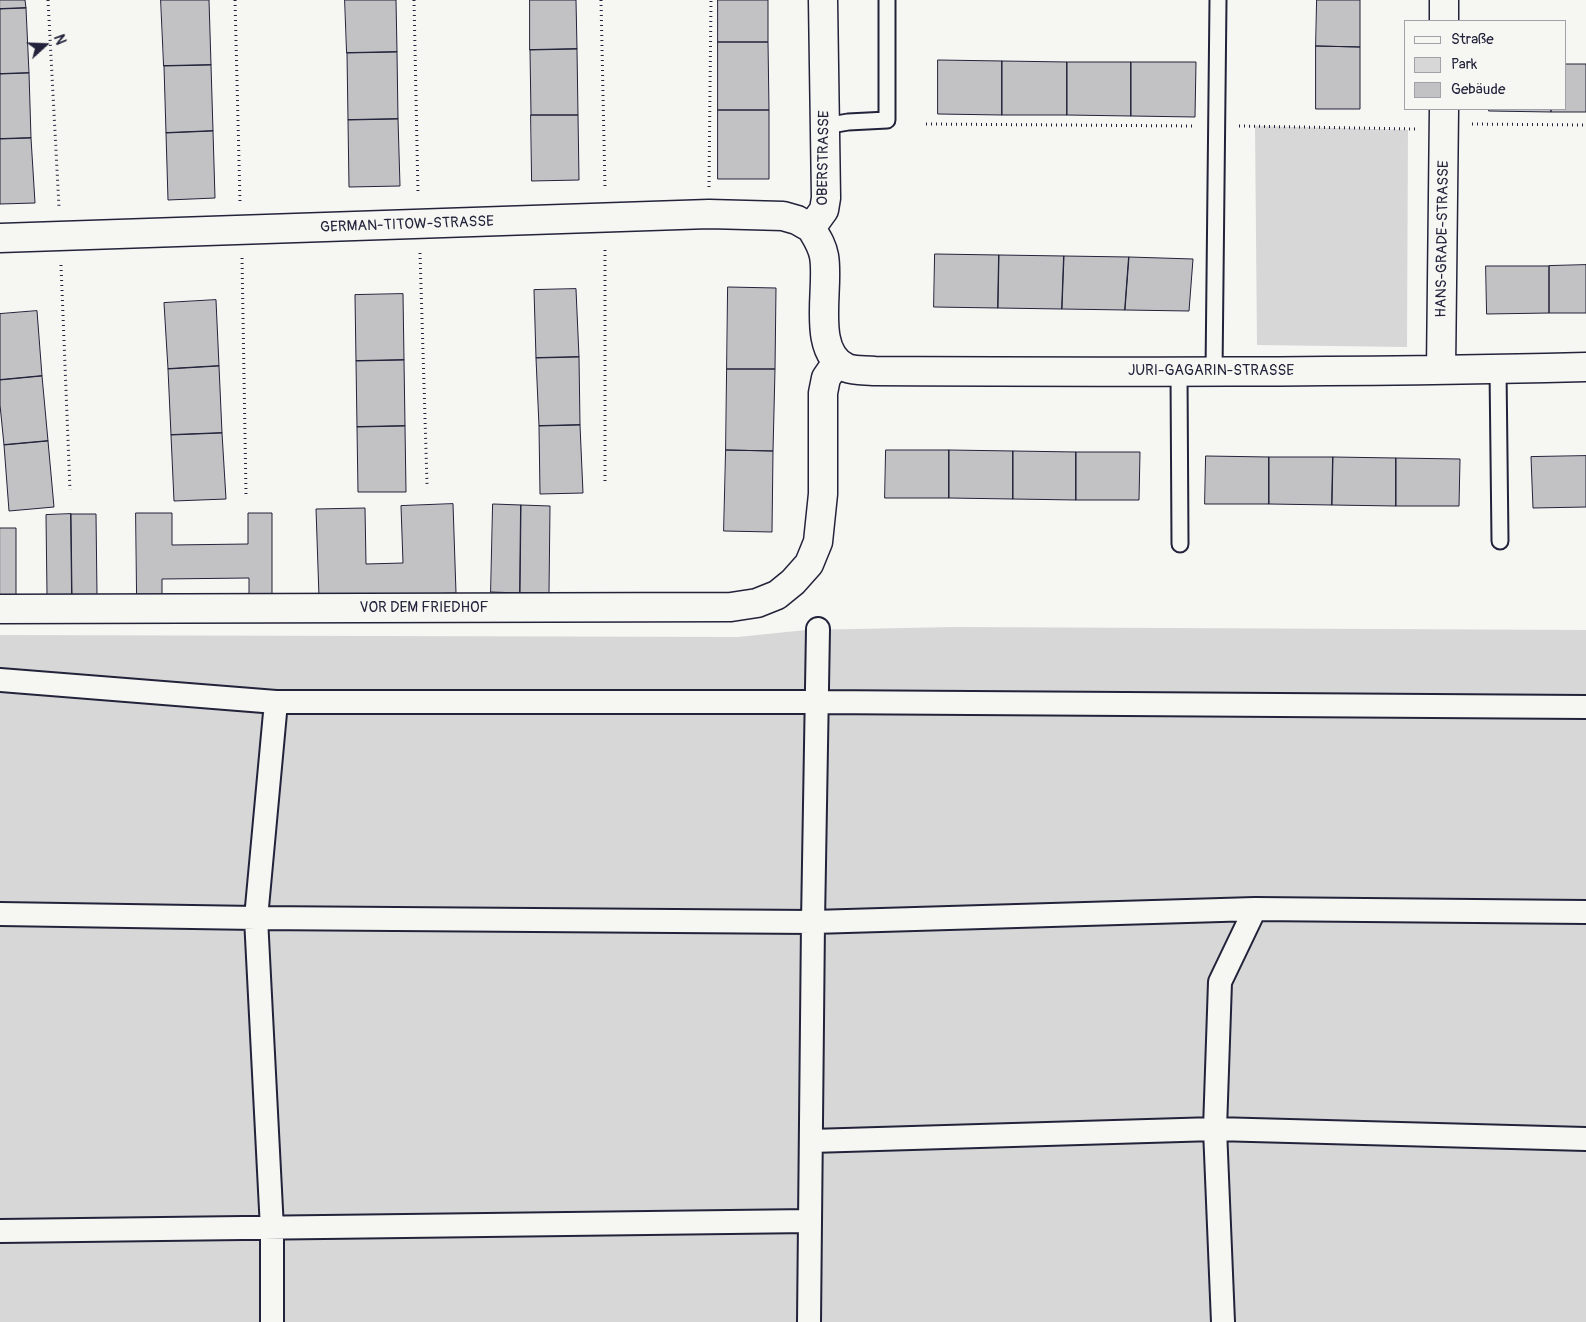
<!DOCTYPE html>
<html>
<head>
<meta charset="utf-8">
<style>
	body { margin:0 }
	#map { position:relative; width:1586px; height:1322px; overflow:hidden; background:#f6f6f2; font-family:Pangolin,sans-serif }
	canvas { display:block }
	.legend { position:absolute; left:1404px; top:20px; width:162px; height:90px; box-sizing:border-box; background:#f6f6f2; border:1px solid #a1a1a9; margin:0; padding:6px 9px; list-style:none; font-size:15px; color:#22223b }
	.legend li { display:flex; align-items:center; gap:10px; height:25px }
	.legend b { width:25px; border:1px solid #a1a1a9 }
	.north { position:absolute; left:20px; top:20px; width:50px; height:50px; -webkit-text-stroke:4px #f6f6f2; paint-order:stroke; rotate:70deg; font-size:14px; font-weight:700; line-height:20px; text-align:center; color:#22223b }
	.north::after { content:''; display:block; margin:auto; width:18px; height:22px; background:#22223b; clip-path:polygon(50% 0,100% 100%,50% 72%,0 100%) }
</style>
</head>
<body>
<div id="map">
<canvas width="1586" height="1322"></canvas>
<ul class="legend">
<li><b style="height:6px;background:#f6f6f2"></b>Straße</li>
<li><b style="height:14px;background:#d7d7d7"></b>Park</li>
<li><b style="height:14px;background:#c2c2c4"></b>Gebäude</li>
</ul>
<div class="north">N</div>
</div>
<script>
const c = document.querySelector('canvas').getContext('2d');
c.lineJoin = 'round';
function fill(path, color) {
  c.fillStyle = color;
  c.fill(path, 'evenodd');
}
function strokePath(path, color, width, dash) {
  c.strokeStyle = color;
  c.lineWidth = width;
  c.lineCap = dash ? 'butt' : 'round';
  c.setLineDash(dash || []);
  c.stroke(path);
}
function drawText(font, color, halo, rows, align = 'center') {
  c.font = font + ' Pangolin,sans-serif';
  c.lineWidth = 5;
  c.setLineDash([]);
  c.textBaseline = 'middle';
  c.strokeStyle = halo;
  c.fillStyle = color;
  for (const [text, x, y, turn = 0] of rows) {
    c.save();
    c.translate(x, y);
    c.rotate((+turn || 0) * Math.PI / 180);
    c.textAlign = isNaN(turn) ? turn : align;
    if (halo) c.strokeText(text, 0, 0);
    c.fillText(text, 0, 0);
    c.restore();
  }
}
fill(new Path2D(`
	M1255 126 1408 130 1407 347 1257 345Z
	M954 627 1586 630V1322H0V635L738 637 806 630Z`), '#d7d7d7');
const building = new Path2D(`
	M0 0H25L26 8 0 9Z
	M161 0H209L211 65 164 66Z
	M345 0H396L397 52 347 53Z
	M530 0H576L577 49 530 50Z
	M718 0H768V42H718Z
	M1317 0H1360V47L1316 46Z
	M26 8 29 73 0 74V9Z
	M718 42H768L769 110H718Z
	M1316 46 1360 47V109H1316Z
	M577 49 578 115H531L530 50Z
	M397 52 398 119 348 120 347 53Z
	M938 60 1002 61V115L938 114Z
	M1002 61 1067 62V115H1002Z
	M1067 62H1131V116L1067 115Z
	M1131 62H1196L1195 117 1131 116Z
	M1565 64H1586V112H1551V109H1565Z
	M211 65 213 131 166 133 164 66Z
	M29 73 31 138 0 139V74Z
	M1489 109H1551V112L1489 111Z
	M718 110H769V179H718Z
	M531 115H578L579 180 532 181Z
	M398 119 400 186 349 187 348 120Z
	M213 131 215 198 168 200 166 133Z
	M31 138 35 203 0 204V139Z
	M935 254 999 255 998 308 934 307Z
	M999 255 1064 256 1062 309 998 308Z
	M1064 256 1129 257 1125 310 1062 309Z
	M1129 257 1193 259 1189 311 1125 310Z
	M1586 265V313H1549V266Z
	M1486 266H1549V313L1487 314Z
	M728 287 776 288 775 369H727Z
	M576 289 579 357 536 358 534 290Z
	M403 294 404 360 356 361 355 295Z
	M216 300 219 366 168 369 164 303Z
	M37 311 42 376 0 380V314Z
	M579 357 580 425 539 426 536 358Z
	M404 360 405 426 357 427 356 361Z
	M219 366 222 433 171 435 168 369Z
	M727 369H775L773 451 726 450Z
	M42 376 48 441 4 445 0 405V380Z
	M580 425 583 493 540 494 539 426Z
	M405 426 406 492H358L357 427Z
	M222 433 226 499 174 501 171 435Z
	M48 441 54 507 9 511 4 445Z
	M726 450 773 451 772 532 724 531Z
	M886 450H949V498H885Z
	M949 450 1013 451V499L949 498Z
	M1013 451 1076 452V500L1013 499Z
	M1076 452H1140L1139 500H1076Z
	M1206 456 1269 457V504H1205Z
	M1586 456V507L1533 508 1531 457Z
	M1269 457H1333L1332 505 1269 504Z
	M1333 457 1396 458V506L1332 505Z
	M1396 458 1460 459 1459 506H1396Z
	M453 504 456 593 319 597 316 509 365 508 366 564 403 563 401 506Z
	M493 504 521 505 520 593 491 592Z
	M521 505 550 506 549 593H520Z
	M136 513H172V545L248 544V513H272V598H249V578L162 579V598H137Z
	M71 514H96L97 595H72Z
	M71 514 72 595H47L46 515Z
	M0 528H16V595H0Z`);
fill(building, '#c2c2c4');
strokePath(building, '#22223b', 1);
const service = new Path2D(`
	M825 126 848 122 887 120V0
	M1498 369 1500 541
	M1179 372 1180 544
	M1214 372 1218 0`);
const pedestrian = new Path2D(`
	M0 680 276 702H817L1586 707
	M1586 912 1255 909 1220 982 1215 1129 1586 1139
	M0 914 256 918 813 922 818 629
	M811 1141 1215 1129 1223 1322
	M0 1231 810 1221
	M272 1322V1229L256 918 276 702
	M809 1322 813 922 1255 909`);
const minor = new Path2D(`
	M823 0 826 198 824 210 811 228C817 238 822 245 824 256 830 288 810 352 847 368 855 371 866 370 874 371 1112 372 1349 373 1586 367
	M1444 21V0
	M0 238 709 214 783 216 797 220 811 228
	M1441 370 1444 109
	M0 609 731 607 757 603 777 595 793 582 809 564 818 542 823 494V393L826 378 837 362`);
strokePath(service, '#22223b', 19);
strokePath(pedestrian, '#22223b', 26);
strokePath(minor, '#22223b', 31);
strokePath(new Path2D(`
	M48 0 59 207
	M235 0 240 202
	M414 0 418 194
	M601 0 605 189
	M926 124 1196 126
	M1472 124 1586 125
	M1239 126 1416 129
	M709 187 711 0
	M420 253 427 484
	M242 258 246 495
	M61 265 70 490
	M605 481V246`), '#22223b', 3, [1, 4]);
strokePath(service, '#f6f6f2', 15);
strokePath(pedestrian, '#f6f6f2', 22);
strokePath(minor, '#f6f6f2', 28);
drawText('15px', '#22223b', '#f6f6f2', [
	["OBERSTRASSE",824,158,-89],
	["GERMAN-TITOW-STRASSE",407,225,-2],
	["HANS-GRADE-STRASSE",1443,239,-89],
	["JURI-GAGARIN-STRASSE",1211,371],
	["VOR DEM FRIEDHOF",424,608]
]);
</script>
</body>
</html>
